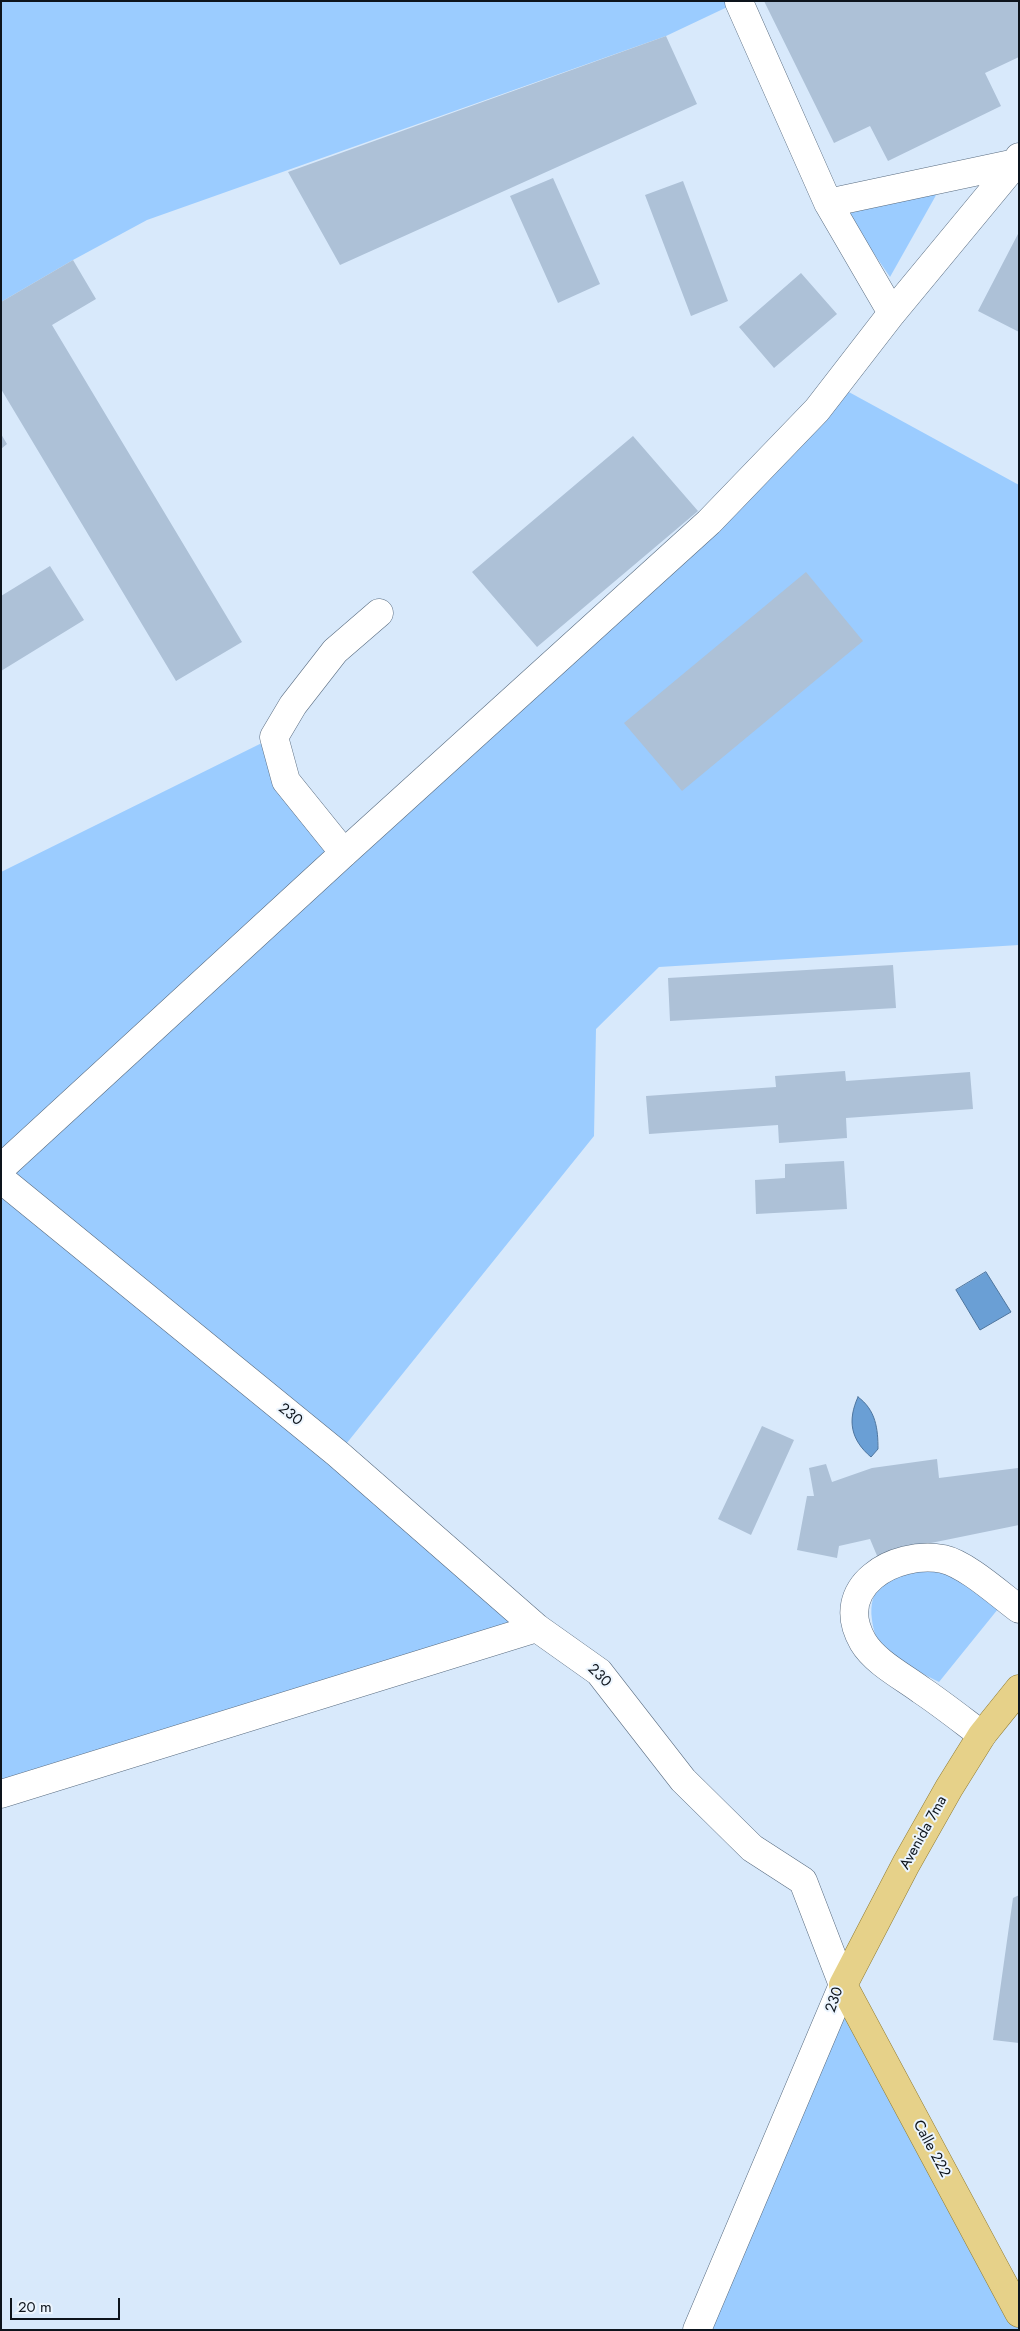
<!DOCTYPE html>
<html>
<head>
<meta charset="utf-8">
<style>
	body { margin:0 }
	#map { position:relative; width:1020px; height:2331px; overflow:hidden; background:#d8e9fb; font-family:Jost,sans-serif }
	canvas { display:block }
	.frame { position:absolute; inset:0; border:2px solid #0d141c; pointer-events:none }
	.scale { position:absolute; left:10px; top:2298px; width:110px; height:22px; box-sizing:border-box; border:2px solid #0d141c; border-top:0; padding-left:6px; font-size:15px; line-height:18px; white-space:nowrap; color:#0d141c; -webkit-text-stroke:4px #ecf5fe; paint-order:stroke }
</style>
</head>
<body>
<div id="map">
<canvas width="1020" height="2331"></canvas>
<div class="frame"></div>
<div class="scale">20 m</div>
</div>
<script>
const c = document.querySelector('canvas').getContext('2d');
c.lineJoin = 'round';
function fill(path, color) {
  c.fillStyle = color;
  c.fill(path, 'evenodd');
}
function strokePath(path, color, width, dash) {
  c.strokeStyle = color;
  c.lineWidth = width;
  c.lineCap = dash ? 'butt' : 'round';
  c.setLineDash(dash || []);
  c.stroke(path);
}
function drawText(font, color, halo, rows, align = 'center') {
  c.font = font + ' Jost,sans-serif';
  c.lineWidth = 4;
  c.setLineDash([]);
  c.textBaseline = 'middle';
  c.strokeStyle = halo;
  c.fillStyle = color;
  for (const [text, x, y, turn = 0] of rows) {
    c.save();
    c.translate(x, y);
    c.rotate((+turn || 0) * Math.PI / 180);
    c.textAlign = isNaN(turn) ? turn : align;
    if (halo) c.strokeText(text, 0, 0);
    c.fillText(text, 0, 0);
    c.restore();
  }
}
fill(new Path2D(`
	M1 1H740L666 36 147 220 73 260 1 302Z
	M944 181 890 277 846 213Z
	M836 385 1019 485V945L659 967 596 1029 594 1136 338 1454 537 1628 1 1794V872L274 737 343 852Z
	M913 1568 949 1573 998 1609 939 1682C928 1676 888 1657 882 1649 877 1642 873 1629 872 1620 868 1586 886 1581 913 1568Z
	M843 1985 1019 2313V2330H697Z`), '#9bccff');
const water = new Path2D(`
	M986 1272 1011 1312 980 1330 956 1290Z
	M858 1397C876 1410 878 1429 878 1449L871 1457C851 1440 847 1421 858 1397Z`);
fill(water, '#6a9fd5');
strokePath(water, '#4e759e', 1);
fill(new Path2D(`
	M764 1H1019V57L985 73 1001 106 888 161 870 126 834 143Z
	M666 36 697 104 340 265 288 172Z
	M553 178 600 284 558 303 510 196Z
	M683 181 728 301 691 316 645 195Z
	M1019 232V332L978 311Z
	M73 260 96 299 52 325 242 642 176 681 1 389V302Z
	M801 273 837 314 774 368 739 327Z
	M1 434 7 444 1 449Z
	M633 436 698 511 537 647 472 572Z
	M50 566 84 620 1 671V596Z
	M806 572 863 641 682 791 624 723Z
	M893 965 896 1008 670 1021 668 978Z
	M845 1071 846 1081 970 1072 973 1109 846 1118 847 1138 779 1143 778 1125 649 1134 646 1096 776 1087 775 1076Z
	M844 1161 847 1209 756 1214 755 1180 785 1178V1164Z
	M762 1426 794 1440 751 1535 718 1519Z
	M937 1459 939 1478 1018 1468 1019 1525 926 1544 928 1551 878 1558 870 1539 839 1546 837 1558 797 1550 807 1496H814L809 1468 826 1464 832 1482 872 1468Z
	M1019 1895V2043L993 2040 1013 1898Z`), '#adc1d7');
const minor = new Path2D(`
	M739 2 828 203 892 313
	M828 203 1016 163
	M344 853 286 781 274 737 293 705 335 651 379 613
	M1 1168 344 853 709 522 817 410 892 313 1016 163 1019 157
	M1 1179 338 1454 537 1628 599 1672 683 1780 752 1848 803 1881 843 1985 697 2330
	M982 1735C962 1720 942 1704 921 1690 902 1676 875 1662 863 1642 831 1587 894 1550 943 1559 966 1564 999 1594 1019 1609
	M1 1794 537 1628`);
const major = new Path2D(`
	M1019 1689 982 1735 949 1788 906 1864 843 1985 1019 2313`);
strokePath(minor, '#596c80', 29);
strokePath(major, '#907b30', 29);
strokePath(minor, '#fff', 28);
strokePath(major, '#e6d189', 28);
drawText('15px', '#0d141c', '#ecf5fe', [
	["230",290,1415,39],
	["230",599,1676,45],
	["Avenida 7ma",924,1833,-61],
	["230",835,2000,-71],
	["Calle 222",931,2149,62]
]);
</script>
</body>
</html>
